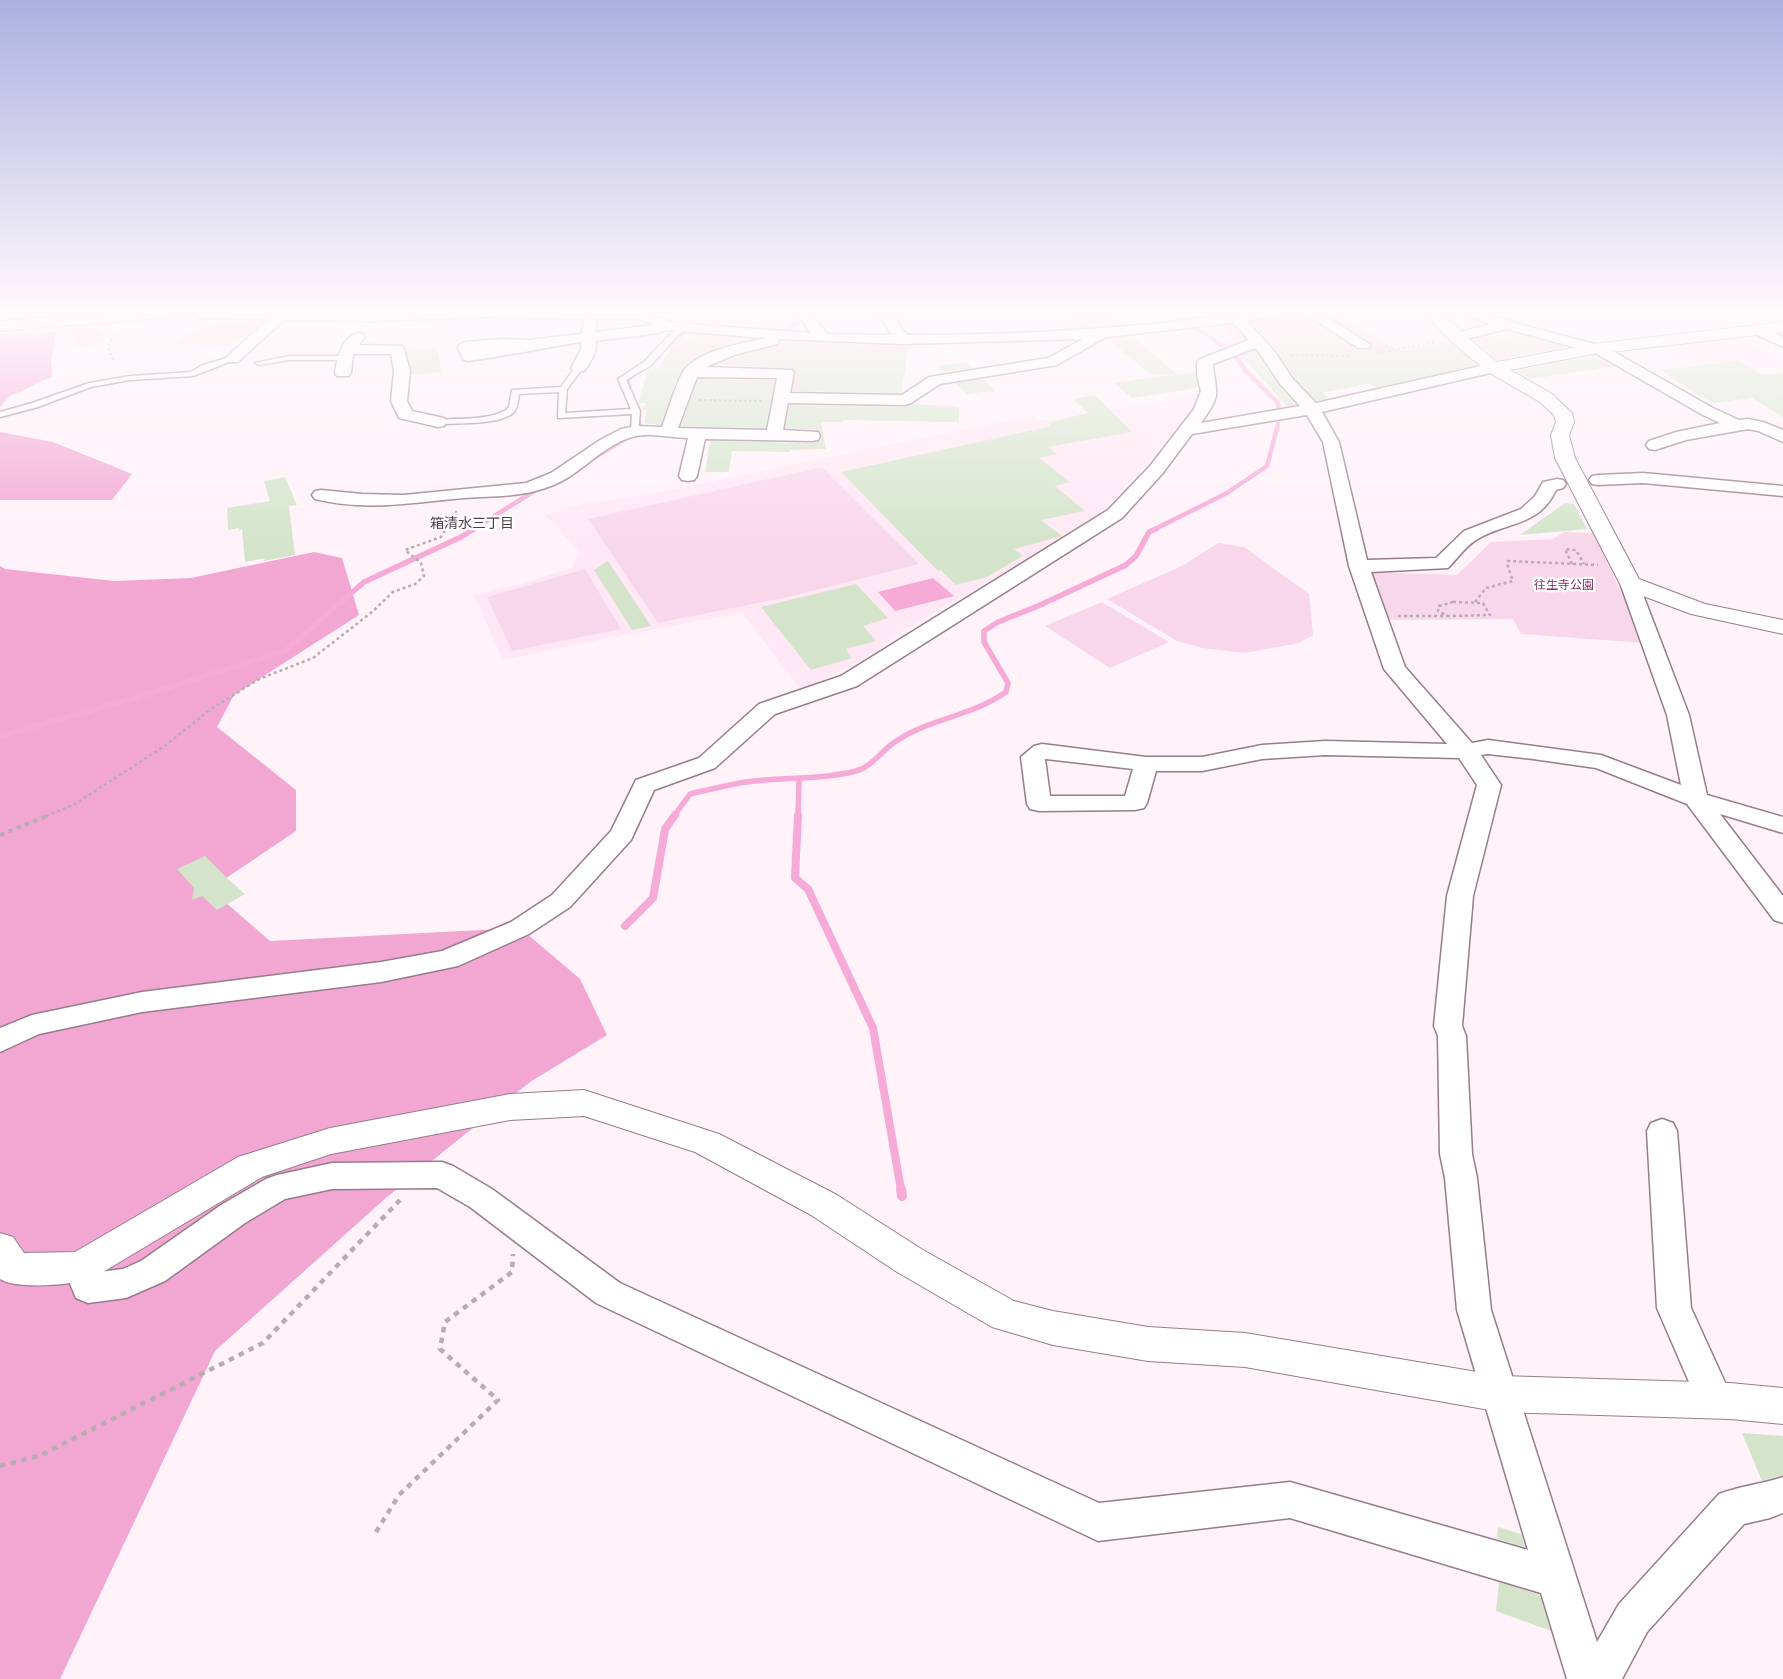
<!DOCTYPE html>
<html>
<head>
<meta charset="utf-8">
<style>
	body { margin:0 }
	canvas { display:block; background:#fff2f9 }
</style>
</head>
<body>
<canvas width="1783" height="1679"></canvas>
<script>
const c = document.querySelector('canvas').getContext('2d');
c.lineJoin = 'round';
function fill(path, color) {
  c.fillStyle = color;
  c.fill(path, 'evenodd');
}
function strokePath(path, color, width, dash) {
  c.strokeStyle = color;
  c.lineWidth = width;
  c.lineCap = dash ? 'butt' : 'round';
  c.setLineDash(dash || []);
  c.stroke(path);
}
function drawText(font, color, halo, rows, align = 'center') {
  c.font = font + ' Overpass,"Noto Sans JP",sans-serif';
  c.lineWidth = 4.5;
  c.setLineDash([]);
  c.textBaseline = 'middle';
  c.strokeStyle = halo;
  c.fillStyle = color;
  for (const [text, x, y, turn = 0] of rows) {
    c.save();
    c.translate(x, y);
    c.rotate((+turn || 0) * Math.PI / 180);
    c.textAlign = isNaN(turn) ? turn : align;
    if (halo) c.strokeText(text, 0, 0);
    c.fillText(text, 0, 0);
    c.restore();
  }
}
fill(new Path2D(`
	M1733 335 1783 361V365L1757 368 1768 374 1719 381 1659 345Z
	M1200 392 1191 412 1107 508 1058 541 914 624 867 656 802 691 742 613 623 635 503 660 474 595 526 583 572 567 580 552 545 515 583 504 662 492 1033 415 1039 421 1171 401Z`), '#ffe8f4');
fill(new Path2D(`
	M822 467 919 564 788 597 658 623 588 519Z
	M1564 532 1593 533 1645 643 1521 634 1513 619 1386 620 1361 572 1457 575 1491 542 1553 539Z
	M1218 543 1244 547 1309 594 1313 635 1299 643 1245 653 1202 648 1177 641 1107 599 1182 566Z
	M585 569 621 629 512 651 487 597Z
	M1102 602 1169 642 1110 668 1045 626Z`), '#f9d7ea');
fill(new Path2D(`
	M56 332 51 362 52 377 10 396 0 407V336Z
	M0 432 53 442 132 474 112 500H0Z
	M314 552 342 558 359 615 234 695 217 727 296 790V831L210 889 270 941 520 928 580 979 607 1035 530 1082 387 1197 215 1351 60 1679H0V566L5 569 114 581 191 578Z`), '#f2a7d3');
fill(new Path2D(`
	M933 578 954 596 895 611 878 592Z`), '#f6aad7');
strokePath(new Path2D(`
	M1171 311 1188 323
	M1195 327 1226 348
	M779 335 797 323
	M660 353 684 332 716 334
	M1234 353 1245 370 1277 402 1279 408
	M632 397 628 380 636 372
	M590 460 627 438 640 426 637 415
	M472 530 539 488
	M1153 530 1227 493 1267 466 1278 424`), '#f6aad7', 4.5);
strokePath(new Path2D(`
	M0 736 138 697 285 651 364 582 461 537 474 529
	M674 816 690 794C708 790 727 785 746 782 783 777 820 780 856 771 871 767 880 753 892 744 925 719 971 717 1006 692L1008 683 984 642V631L998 622 1038 606 1126 565 1136 556 1149 532 1156 529
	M798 816 799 779`), '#f6aad7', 5.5);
strokePath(new Path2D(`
	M798 815 795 878 808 889 873 1028 901 1190
	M625 926 653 898 665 829 675 815`), '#f6aad7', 8);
strokePath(new Path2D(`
	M901 1189 902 1196`), '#f6aad7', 10);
fill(new Path2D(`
	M1067 311H1101L1118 325 1081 328Z
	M1289 311H1299L1358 350H1368L1373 345 1320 311H1333L1399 351 1449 341 1477 365 1381 387H1375L1368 384 1322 393 1329 398 1317 401 1293 377 1277 351 1251 322 1285 316Z
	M217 320 263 321 249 334 229 346 176 343Z
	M98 325 105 342 79 347 70 327Z
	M1232 325 1246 339 1236 343 1223 326Z
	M695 334 753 339 711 350 692 360 680 373 661 425 644 423 647 410H642L646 403H638L648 369 660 368 663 360 678 338 694 339Z
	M1492 335 1500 339 1521 335 1566 347 1497 360 1473 339Z
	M1132 336 1177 374 1195 372 1198 388 1132 398 1114 383 1176 374H1150L1108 339Z
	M809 342 909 346 901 393 792 391 796 373 792 368 714 365 735 357 777 346 780 343Z
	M424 349 438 350 441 372 411 375 406 351Z
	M1255 350 1278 385 1296 405 1287 406 1285 404 1241 356Z
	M1593 356 1614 366 1531 379 1516 371Z
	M1738 361 1763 375 1783 372V417L1752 398 1714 403 1701 397 1661 370Z
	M965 362 972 368 945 372 939 366Z
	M698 379 775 380 765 428 681 426Z
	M983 379 995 391 967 394 956 383Z
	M1095 395 1132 432 1048 447 1057 454 1039 458 1070 482 1055 486 1085 511 1041 520 1062 536 1014 549 1023 556 987 577 956 585 941 570 938 571 841 472 1052 426 1048 423 1088 413 1073 399Z
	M912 404 959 407V422L843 420V422H821L826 449 790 450V452L732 451 729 472H705L710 441 812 443 820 441 822 435 818 430 785 428 790 405 905 407Z
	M285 477 297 505 289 506 295 555 264 561 265 558 245 562 242 529 239 530V528L228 530 227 508 270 501 264 481Z
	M1565 503 1574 504 1587 529 1520 535Z
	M608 561 641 611 651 626 632 630 594 570Z
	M856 584 888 618 863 626 876 641 846 649 852 658 811 670 761 607Z
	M205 856 227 878 245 894 217 910 202 896 192 900 194 888 177 869Z
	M1742 1433 1783 1436V1475L1762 1481Z
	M1498 1527 1521 1534 1525 1547 1497 1539Z
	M1499 1582 1540 1595 1551 1631 1496 1611Z`), '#d3e4ca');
const service = new Path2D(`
	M678 326 685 328 650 366 626 380 640 411 638 434 631 432 632 414 558 418 559 392 519 394C518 401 518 408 513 413 498 425 457 423 438 424L434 422 438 420C456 418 496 421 509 407L512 390 561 387 576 366H579L583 368 567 389 565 413 631 409 618 379 644 362Z
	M289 356H345L349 358 345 360H289L259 365 255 363Z
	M230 357 237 359 193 376 130 380 91 387 38 407 0 417V412L32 403 89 383 130 376 191 372 203 365Z`);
const minor = new Path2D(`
	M193 311 373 313 430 311H640L674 323 811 333 795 311H809L827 334 892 335 876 311H890L907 335C984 335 1062 332 1139 325 1188 321 1237 311 1287 311L1285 314 1247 321 1275 352 1292 378 1316 403 1494 363 1499 365 1502 368 1499 371 1322 412 1339 442 1367 560 1436 558 1464 531 1521 509 1535 496 1543 482 1557 479 1563 480 1566 484 1563 488 1556 490C1538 528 1506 521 1476 540 1465 547 1457 559 1448 568L1371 572 1405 667 1472 743 1488 740 1601 755 1681 785 1667 715 1620 583 1623 579 1630 577 1637 579 1689 715 1707 795 1783 817V833L1720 814 1783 896V923L1774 920 1687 804 1596 768 1533 759 1488 754 1481 755 1501 785 1473 896 1462 1026 1466 1036 1472 1154 1477 1178 1491 1310 1597 1642 1619 1604 1719 1494C1740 1486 1762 1484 1783 1477V1513L1770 1518 1744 1524 1647 1632 1622 1679H1567L1541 1593 1290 1518 1098 1541 596 1303 470 1207 437 1188 332 1189 285 1199 245 1223 165 1281 126 1298 88 1303 76 1298 63 1267 68 1257 80 1253 92 1257 99 1272 123 1269 141 1261 221 1205 266 1179 277 1175 332 1163 442 1162 453 1166 492 1189 620 1283 1099 1503 1290 1482 1528 1550 1457 1310 1445 1178 1440 1154 1438 1036 1434 1026 1447 896 1477 785 1459 758 1325 755 1262 759 1202 771H1156L1147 803 1144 808 1135 810 1039 811 1030 809 1027 804 1021 757 1034 746 1042 744 1146 757H1202L1262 745 1325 741 1447 744 1384 669 1349 566 1323 442 1307 415 1192 434 1162 474 1122 518 857 686 775 714 715 768 654 790 631 840 570 907 529 934 458 966 381 982 142 1012 39 1034 0 1052V1028L32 1015 142 992 381 962 442 951 511 922 552 895 611 831 636 780 699 758 759 704 841 676 1108 510 1150 466 1194 409 1201 391 1197 375V362L1200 359 1249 340 1233 323 1106 337 1057 365 940 384 911 403 905 405 788 403 783 430 818 432 820 436 818 440 812 441 705 439 697 476 694 480 688 481 682 480 679 476 688 438C671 438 649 432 632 437 601 446 581 475 551 486 524 497 494 496 465 498 413 502 368 512 315 499L312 495 315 491 321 490 362 494 404 495 526 483 551 473 600 440 621 429 637 426 662 427C667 414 677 379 685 369 704 348 740 345 765 338L666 330 659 333 596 341C597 352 591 362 584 371H574L571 368 581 349V342C543 348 506 356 468 361L463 359 458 347 461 344 466 342 502 339 529 340 581 334 585 320 590 319 483 317 373 321 284 320 238 362H228L225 359 228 356 268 319 202 318 197 317ZM590 319H638L654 325 595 332 597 323 595 320ZM778 339 903 344 1083 339 1048 358 929 377 902 395 790 393 794 373 792 370 706 367 734 355 777 344 779 341ZM1256 348 1280 384 1300 406 1201 423C1207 414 1218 401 1216 389 1216 381 1213 373 1213 364ZM697 377 777 378 767 430 678 428ZM1045 759H1046L1133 769 1125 796H1050Z
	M1301 311H1317L1371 345 1368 348H1358Z
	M1460 311H1480L1512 322 1594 344 1602 345 1713 408 1739 420 1748 419 1763 422 1783 430V442L1758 431 1748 429 1686 440 1655 450 1649 449 1646 445 1649 441 1676 432 1720 423 1701 414 1595 353 1507 329 1458 341 1453 340 1451 337 1453 334 1491 324 1462 314Z
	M1758 326 1783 337V347L1753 333 1751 330 1753 327Z
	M358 333 363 334 365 337 359 345 403 346 410 371 407 401 412 411 444 418 446 422 444 426 438 427 399 418 391 401 394 371 391 354H353L351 373 349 376H337L335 373C337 359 341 337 358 333Z
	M1643 473 1783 486V496L1643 483 1598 485 1592 484 1589 480 1592 476 1598 475Z
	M1662 1119 1673 1123 1677 1131 1691 1308 1733 1400 1728 1412 1715 1417 1702 1412 1657 1308 1647 1131 1651 1123Z`);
const tertiary = new Path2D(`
	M132 311H194L192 314 186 316 0 331V321Z
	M1494 363 1500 364 1552 394 1572 413 1574 422 1569 435 1575 458 1639 579 1705 604 1783 620V634L1691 614 1622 588 1555 458 1551 435 1556 422 1554 415 1540 402 1488 372 1485 368 1488 364Z
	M584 1090 719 1134 837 1195 923 1250 1014 1301 1053 1311 1148 1327 1245 1333 1501 1376 1730 1383 1783 1388V1424L1730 1419 1501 1412 1245 1367 1148 1361 1053 1345 992 1327 897 1272 811 1215 695 1152 584 1116 510 1120 331 1154 262 1177 93 1278C74 1285 16 1290 0 1279V1233L13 1237 24 1253 75 1252 238 1157 330 1128 510 1094Z`);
const primary = new Path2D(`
	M1423 311H1440L1483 351 1497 362 1593 344 1783 322V332L1593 354 1494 373C1479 369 1433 325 1423 311Z`);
strokePath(service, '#977c8b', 3);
strokePath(minor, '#977c8b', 3);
strokePath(tertiary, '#977c8b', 2);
strokePath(primary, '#977c8b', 2);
strokePath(new Path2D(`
	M1378 353 1436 342
	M1291 355 1350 356
	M113 360 108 347 116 332
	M699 400 763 401
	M445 530 457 510`), '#b8acb3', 2, [2.5, 2.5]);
strokePath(new Path2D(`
	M1572 564 1565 549 1576 550 1584 564
	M1453 602 1483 603 1490 615 1448 616 1438 611 1439 606Z
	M1475 602 1486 588 1513 581 1507 564 1508 561 1598 565
	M1398 616H1448
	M46 816 75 804 166 745 211 709 259 679 313 658 372 612 393 592 415 584 424 576 421 563 405 550 441 537 446 529`), '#b8acb3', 2.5, [3, 3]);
strokePath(new Path2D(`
	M0 835 49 815`), '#b8acb3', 4, [4.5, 4.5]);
strokePath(new Path2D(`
	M0 1466 39 1456 263 1343 400 1200
	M376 1532 399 1495 498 1400 440 1349 445 1322 512 1272 513 1254`), '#b8acb3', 4.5, [5.5, 5.5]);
fill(service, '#fff');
fill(minor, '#fff');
fill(tertiary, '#fff');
fill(primary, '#fff');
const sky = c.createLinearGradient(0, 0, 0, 546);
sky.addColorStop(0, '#adb0e1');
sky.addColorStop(0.57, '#fff9fc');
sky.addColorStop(1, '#fff9fc00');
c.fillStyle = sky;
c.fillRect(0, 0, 1783, 546);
drawText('12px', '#852f67', '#fff', [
	["往生寺公園",1564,587]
]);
drawText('14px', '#543d4a', '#fff', [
	["箱清水三丁目",472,525]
]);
</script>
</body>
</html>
